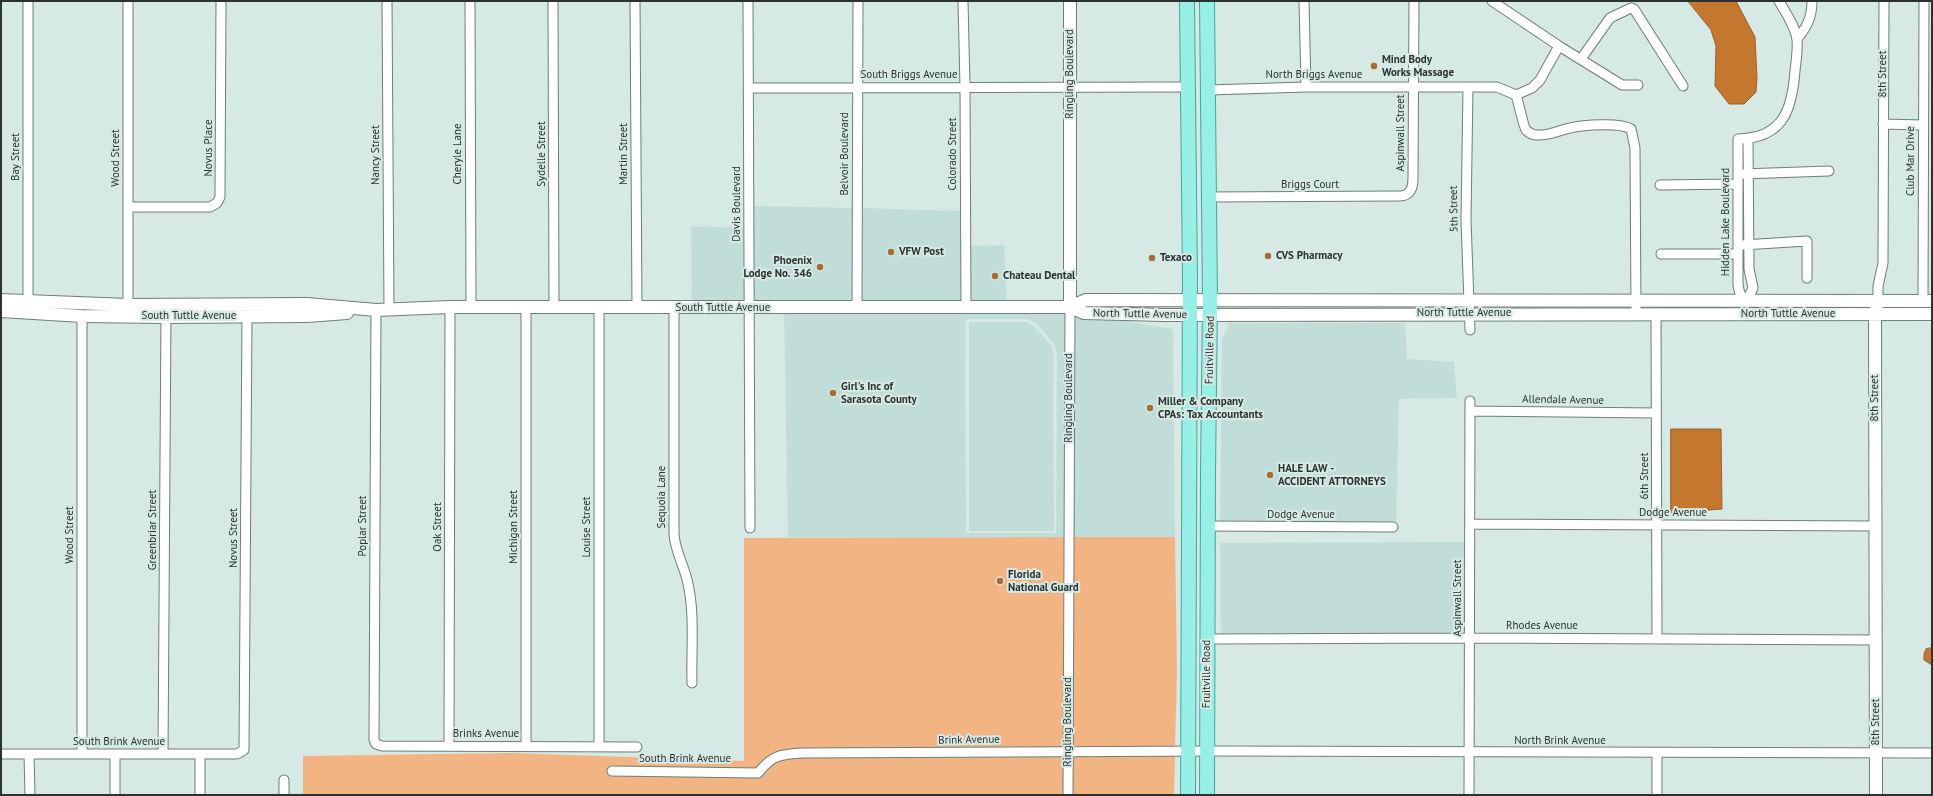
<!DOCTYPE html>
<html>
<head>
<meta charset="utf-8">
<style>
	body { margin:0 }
	#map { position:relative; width:1933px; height:796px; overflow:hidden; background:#d6e9e5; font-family:"PT Sans",sans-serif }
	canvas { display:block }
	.frame { position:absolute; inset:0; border:2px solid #2b3231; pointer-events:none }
</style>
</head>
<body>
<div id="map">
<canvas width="1933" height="796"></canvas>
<div class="frame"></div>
</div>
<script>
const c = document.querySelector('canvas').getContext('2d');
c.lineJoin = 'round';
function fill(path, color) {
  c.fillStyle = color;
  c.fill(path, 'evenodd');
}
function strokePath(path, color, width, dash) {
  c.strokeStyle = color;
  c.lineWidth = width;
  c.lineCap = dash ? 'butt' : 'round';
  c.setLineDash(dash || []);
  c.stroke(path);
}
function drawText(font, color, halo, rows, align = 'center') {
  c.font = font + ' "PT Sans",sans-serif';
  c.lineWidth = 4;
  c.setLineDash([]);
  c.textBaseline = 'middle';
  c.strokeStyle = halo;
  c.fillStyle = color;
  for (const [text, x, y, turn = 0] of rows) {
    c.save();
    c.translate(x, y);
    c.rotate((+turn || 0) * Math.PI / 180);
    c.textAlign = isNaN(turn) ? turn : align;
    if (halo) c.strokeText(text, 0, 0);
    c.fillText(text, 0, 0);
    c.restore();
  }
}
fill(new Path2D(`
	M753 206 853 208V304H754Z
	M861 208 961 211V303L861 304Z
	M691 226 745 228 746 304H692Z
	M1004 245 1007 303H970V246Z
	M784 311H1065L1064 537H788ZM969 319H1028L1038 325 1054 344 1057 352 1056 533H966L965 321Z
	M1074 313 1173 329 1175 537H1073Z
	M969 322H1027L1035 327 1051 346 1053 352 1054 531H969Z
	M1229 323H1405L1407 359 1454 362 1457 398 1399 399 1396 523H1220L1222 340Z
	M1466 542V634L1221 636 1220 543Z`), '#c1ddd9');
fill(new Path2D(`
	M1064 537 1063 748 777 752 767 757 756 769 608 767V774L746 775 760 778 769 766 780 759 803 757 1063 755 1064 795H303V756L512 753 744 761V538Z
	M1073 537H1175L1177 671 1175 747H1072Z
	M1072 755H1175L1174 795H1072Z`), '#f1b482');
const water = new Path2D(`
	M1688 1H1736L1755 37 1757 78 1756 92 1744 104H1729L1715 86 1716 46 1711 30Z
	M1671 429H1721L1722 509 1671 513Z
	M1932 648V665L1924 660V654L1926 649Z`);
fill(water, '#c4782f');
strokePath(water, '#966330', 1);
const street = new Path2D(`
	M387 1 389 310
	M470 1 471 308
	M553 1 554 308
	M635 1 637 308
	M748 1 750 528
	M963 1 965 87 966 307
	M1304 1 1306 87
	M1492 1 1559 46 1622 85H1638
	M1797 39C1807 27 1812 17 1812 1
	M1581 59 1610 18 1631 8 1634 9 1683 86
	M1468 87 1466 220 1470 330
	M748 88 1188 87
	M1208 90 1306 87H1497L1516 95 1532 88 1540 80 1559 46
	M1516 95C1518 101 1524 128 1526 130 1529 133 1533 135 1537 135 1548 136 1560 130 1570 128 1583 125 1620 122 1631 129L1635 148 1636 314
	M1883 124 1923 125
	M1748 139 1749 269 1753 288 1747 301 1740 294 1738 285V139C1784 138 1792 109 1795 71 1796 61 1798 50 1797 40 1796 27 1785 12 1779 1
	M1741 174 1829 171
	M1660 185 1738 184
	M1209 197 1400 196C1410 196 1413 188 1413 179L1414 1
	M128 207H210L217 203 220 197 221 1
	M1743 245 1807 241V278
	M1661 254H1738
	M1878 301V286L1883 263 1884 1
	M1923 301 1924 1
	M526 307V746
	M28 308V1
	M674 308V534C675 552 685 567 688 584 695 614 691 652 692 683
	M857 308 858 1
	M128 310V1
	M376 310 374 740 376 744 382 746 637 747
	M1656 314 1657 639
	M82 316V754
	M1470 411 1656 413
	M1470 524 1876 526
	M1208 526 1393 527
	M1208 639 1470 638 1876 640
	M449 746 450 307
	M599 747V308
	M1657 753V795
	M1 754H237L244 750 247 316
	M29 754 30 795
	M115 754V795
	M163 754 166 311
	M200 754V795
	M612 771 758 773C772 755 781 754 803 753L1218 751 1932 753
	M284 795V780
	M1068 795 1070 307
	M1469 795 1470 401`);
const secondary = new Path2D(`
	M1 300 128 305 307 304 376 310 450 307H1070L1084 313 1165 315 1932 314
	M1070 307 1086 300 1932 301
	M1070 307V1
	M1 311 82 316 166 317 307 316 347 313
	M1876 795 1875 313 1877 306`);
const primary = new Path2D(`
	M1187 1 1190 280 1188 795
	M1207 1 1210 301 1208 473 1207 795`);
strokePath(street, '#6d7e7b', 11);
strokePath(secondary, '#6d7e7b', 14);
strokePath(primary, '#45a69c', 16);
strokePath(street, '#fff', 9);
strokePath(secondary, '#fff', 12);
strokePath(primary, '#98efe6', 14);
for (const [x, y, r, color] of [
	[1374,66,4,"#ab6c33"],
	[891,252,4,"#ab6c33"],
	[1268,256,4,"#ab6c33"],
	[1152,258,4,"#ab6c33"],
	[820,267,4,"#ab6c33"],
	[995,276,4,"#ab6c33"],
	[833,393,4,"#ab6c33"],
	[1150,408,4,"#ab6c33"],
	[1270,475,4,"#ab6c33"],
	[1000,581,4,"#ab6c33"]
]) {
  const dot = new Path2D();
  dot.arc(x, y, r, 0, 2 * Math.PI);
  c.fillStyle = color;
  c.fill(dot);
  strokePath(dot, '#d6e9e5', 1.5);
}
drawText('bold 11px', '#2b3231', '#d6e9e5', [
	["Mind Body",1382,60],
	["Works Massage",1382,73],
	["VFW Post",899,252],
	["CVS Pharmacy",1276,256],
	["Texaco",1160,258],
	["Phoenix",812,261,"right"],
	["Lodge No. 346",812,274,"right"],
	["Chateau Dental",1003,276],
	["Girl's Inc of",841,387],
	["Sarasota County",841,400],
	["Miller & Company",1158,402],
	["CPAs: Tax Accountants",1158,415],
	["HALE LAW -",1278,469],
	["ACCIDENT ATTORNEYS",1278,482],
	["Florida",1008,575],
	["National Guard",1008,588]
], 'left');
drawText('11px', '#2b3231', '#d6e9e5', [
	["Ringling Boulevard",1070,74,-90],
	["8th Street",1883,74,-90],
	["South Briggs Avenue",909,75],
	["North Briggs Avenue",1314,75],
	["Aspinwall Street",1401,133,-90],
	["Novus Place",209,148,-90],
	["Cheryle Lane",458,154,-90],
	["Sydelle Street",542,154,-90],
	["Martin Street",624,154,-90],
	["Belvoir Boulevard",845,154,-90],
	["Colorado Street",953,154,-90],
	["Nancy Street",376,155,-90],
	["Bay Street",16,157,-90],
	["Wood Street",116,158,-90],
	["Club Mar Drive",1911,161,-90],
	["Briggs Court",1310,185],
	["Davis Boulevard",737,204,-90],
	["5th Street",1454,209,-91],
	["Hidden Lake Boulevard",1726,222,-90],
	["South Tuttle Avenue",723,308],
	["North Tuttle Avenue",1464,313],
	["North Tuttle Avenue",1140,314,1],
	["North Tuttle Avenue",1788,314],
	["South Tuttle Avenue",189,316],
	["Fruitville Road",1210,350,-89],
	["Ringling Boulevard",1069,398,-90],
	["8th Street",1875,398,-90],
	["Allendale Avenue",1563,400,1],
	["6th Street",1645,476,-90],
	["Sequoia Lane",662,497,-90],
	["Dodge Avenue",1673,513],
	["Dodge Avenue",1301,515],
	["Poplar Street",363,526,-90],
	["Oak Street",438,527,-90],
	["Michigan Street",514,527,-90],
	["Louise Street",587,527,-90],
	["Greenbriar Street",153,530,-90],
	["Wood Street",70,535,-90],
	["Novus Street",234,538,-90],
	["Aspinwall Street",1458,598,-90],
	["Rhodes Avenue",1542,626],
	["Fruitville Road",1207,674,-90],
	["Ringling Boulevard",1068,722,-90],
	["8th Street",1876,722,-90],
	["Brinks Avenue",486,734],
	["Brink Avenue",969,740,-1],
	["North Brink Avenue",1560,741],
	["South Brink Avenue",119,742],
	["South Brink Avenue",685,759]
]);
</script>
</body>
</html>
